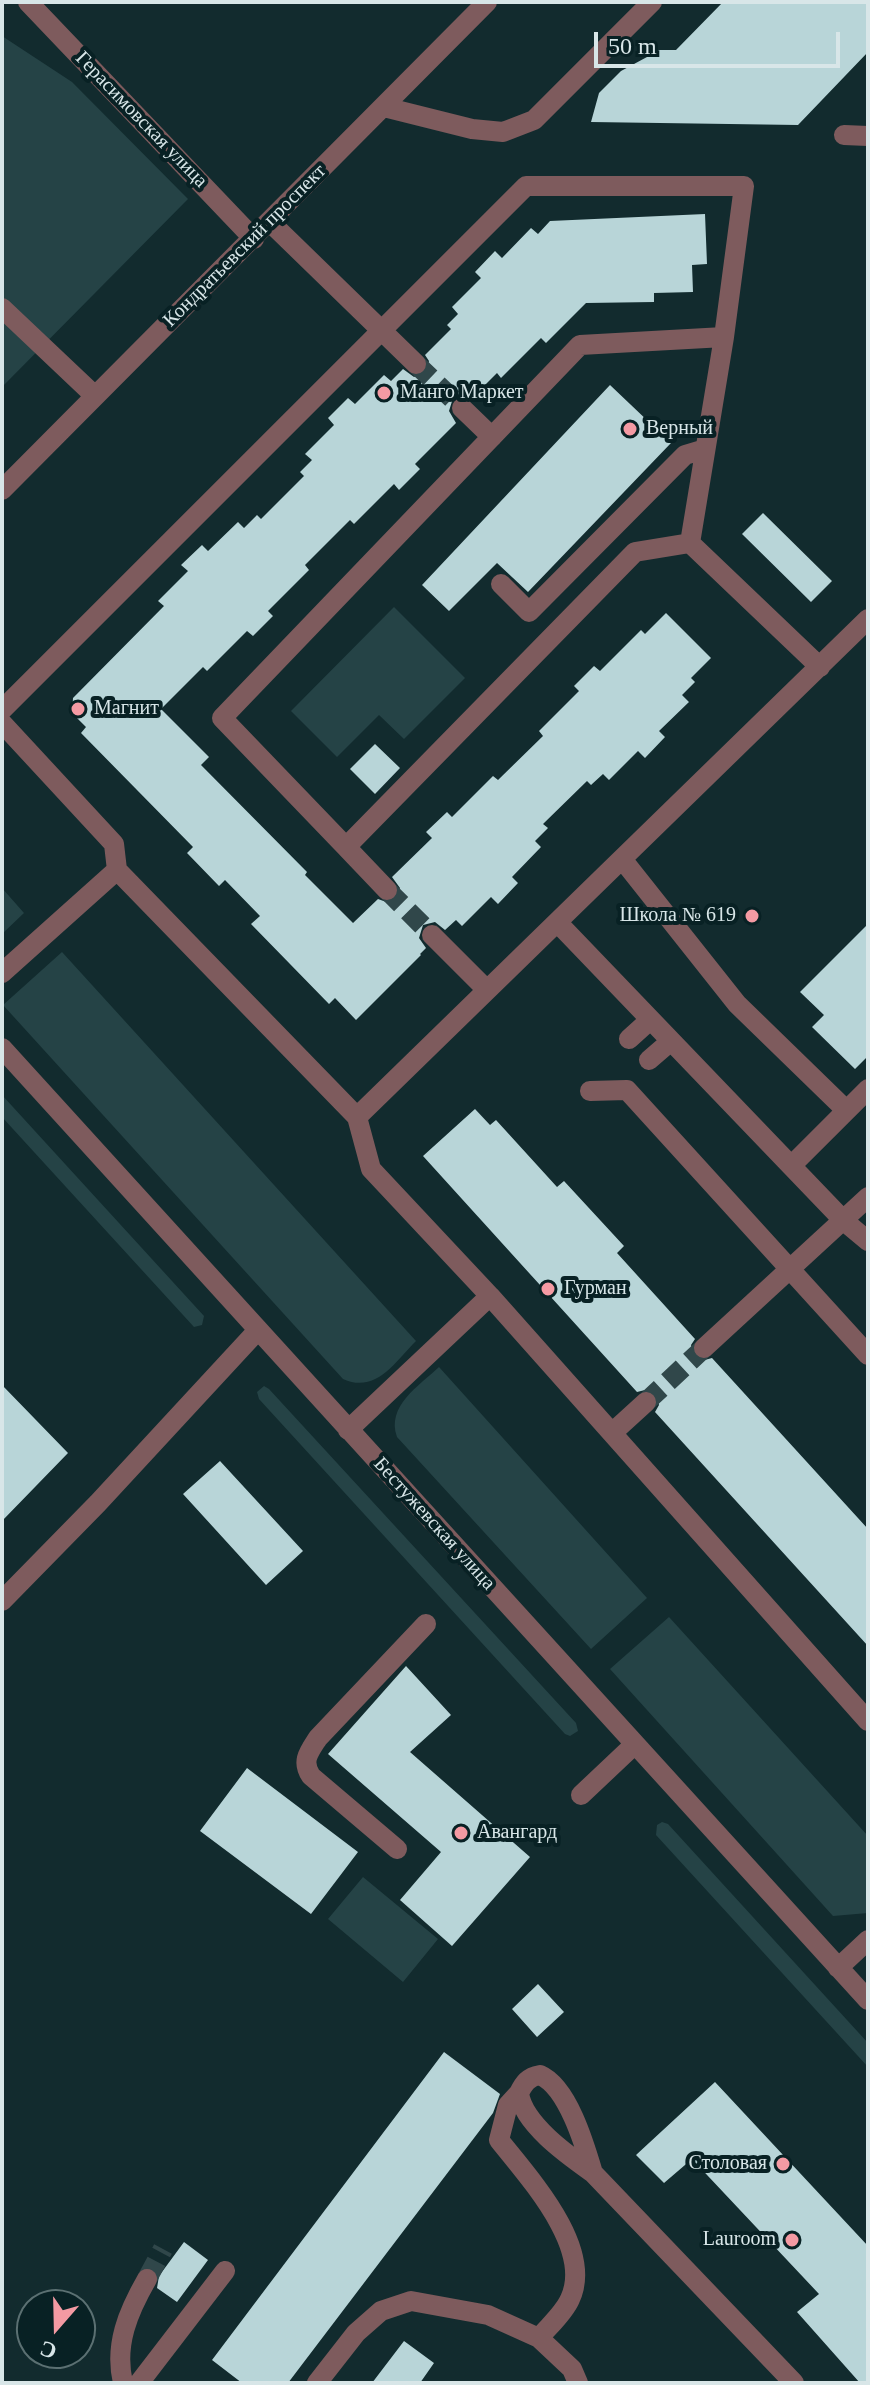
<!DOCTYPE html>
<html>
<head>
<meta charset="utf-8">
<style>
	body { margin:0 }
	#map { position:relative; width:870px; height:2385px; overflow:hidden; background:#122b2e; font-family:"Times New Roman",serif }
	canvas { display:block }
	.frame { position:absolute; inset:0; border:4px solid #d8e6e8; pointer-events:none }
	.north { position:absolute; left:16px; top:2289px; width:80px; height:80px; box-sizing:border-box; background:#082124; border:2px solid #5b7072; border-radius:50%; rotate:200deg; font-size:22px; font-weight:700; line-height:32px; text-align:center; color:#d8e6e8 }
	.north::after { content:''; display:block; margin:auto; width:28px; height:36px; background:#f49aa3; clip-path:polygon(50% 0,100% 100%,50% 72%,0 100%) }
	.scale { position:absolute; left:594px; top:32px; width:246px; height:36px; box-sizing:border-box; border:4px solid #d8e6e8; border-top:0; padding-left:10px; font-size:24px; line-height:28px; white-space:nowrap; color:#d8e6e8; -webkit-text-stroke:6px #082124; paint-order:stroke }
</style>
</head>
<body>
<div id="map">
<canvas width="870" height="2385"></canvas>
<div class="frame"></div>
<div class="north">С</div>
<div class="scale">50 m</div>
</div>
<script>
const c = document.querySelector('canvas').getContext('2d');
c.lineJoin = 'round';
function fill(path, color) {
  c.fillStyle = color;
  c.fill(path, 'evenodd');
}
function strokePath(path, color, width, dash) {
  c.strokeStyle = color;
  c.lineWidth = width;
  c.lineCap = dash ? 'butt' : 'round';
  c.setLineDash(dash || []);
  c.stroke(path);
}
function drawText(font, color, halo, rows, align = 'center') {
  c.font = font + ' "Times New Roman",serif';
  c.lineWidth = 8;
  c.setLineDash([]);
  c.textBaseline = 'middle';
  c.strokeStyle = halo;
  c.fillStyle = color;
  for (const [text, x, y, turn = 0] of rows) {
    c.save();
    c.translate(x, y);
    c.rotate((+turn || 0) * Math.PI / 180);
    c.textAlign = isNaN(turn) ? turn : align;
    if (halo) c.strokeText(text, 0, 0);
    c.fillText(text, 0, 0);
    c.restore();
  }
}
fill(new Path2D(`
	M2 36 72 82 188 199 2 387Z
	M394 607 465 678 404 739 379 715 337 757 291 711Z
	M2 888 24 913 2 934Z
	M62 952 416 1341C395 1362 376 1394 343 1379L3 1005Z
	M2 1095 204 1316 202 1325 194 1327 2 1117Z
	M439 1367 647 1598 591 1649 397 1437C386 1406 419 1386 439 1367Z
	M264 1386 269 1389 576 1723 578 1731 570 1736 565 1734 259 1399 257 1392Z
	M669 1617 868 1836V1913L833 1916 610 1669Z
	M662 1822 668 1824 868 2043V2067L656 1835 657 1825Z
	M363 1877 438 1939 403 1982 328 1919Z`), '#254346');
fill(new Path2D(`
	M723 2H868V52L798 125 591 122 599 93 621 71 660 50H676Z
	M705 214 707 264 692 265 693 292 654 293V302L586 303 546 343 541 338 501 378 497 373 471 399 464 395 453 398 449 411 456 423 415 464 420 469 399 490 394 484 354 524 350 520 305 565 309 570 268 611 273 616 253 636 247 631 207 671 203 667 161 709 209 757 201 765 307 872 305 875 353 923 378 899 389 903 396 899 400 888 392 877 432 838 426 832 447 812 452 817 493 776 498 780 543 736 539 731 579 691 574 686 594 666 600 671 641 630 645 634 666 613 711 658 691 678 695 682 682 695 689 702 659 731 665 737 645 758 638 751 609 780 603 774 591 785 587 781 543 824 548 828 535 841 541 847 512 877 518 883 498 904 491 897 462 926 456 920 445 930 435 922 423 925 419 938 426 948 420 954 421 955 356 1020 335 998 329 1004 251 924 260 916 225 880 219 886 187 853 193 847 81 733 86 727 72 713 73 698 164 606 158 601 188 571 181 565 202 545 208 551 238 522 244 528 257 515 261 519 304 476 300 472 312 460 305 454 334 425 328 418 348 398 355 404 384 375 391 381 403 369 414 377 426 372 429 361 425 355 451 329 447 325 458 314 452 307 481 278 475 272 495 251 502 258 531 228 538 234 550 221Z
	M610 385 671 443 528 592 497 563 449 611 422 585Z
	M763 513 832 581 811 602 742 534Z
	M375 744 400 768 375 794 350 769Z
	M868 924V1056L855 1069 812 1027 824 1015 800 992Z
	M475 1109 490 1125 496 1120 557 1187 564 1181 624 1246 617 1253 695 1339 691 1345 694 1356 701 1361 712 1358 868 1529V1646L655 1412 659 1405 656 1394 649 1389 637 1392 423 1156Z
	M2 1385 68 1453 2 1521Z
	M220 1461 303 1551 266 1585 183 1494Z
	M406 1666 451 1715 410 1752 530 1857 452 1946 400 1900 441 1852 328 1754Z
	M247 1768 358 1852 311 1914 200 1831Z
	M538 1984 564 2012 537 2037 512 2009Z
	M444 2052 500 2094 493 2113 288 2383H242L212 2360Z
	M715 2082 868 2246V2383H860L797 2312 819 2294 692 2159 664 2183 636 2155Z
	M184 2242 208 2260 177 2302 157 2288 159 2276Z
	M404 2341 434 2363 420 2383H372Z`), '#b8d5d8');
strokePath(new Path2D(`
	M416 364 462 408
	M387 890 432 935
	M646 1402 704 1348
	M147 2279 163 2249`), '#30474a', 20, [20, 10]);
strokePath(new Path2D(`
	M28 2 254 239
	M384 107 472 129 503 132 534 120 652 2
	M844 135 868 136
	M270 222 416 364
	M2 308 95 396
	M462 408 492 437
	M2 490 487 2
	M690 543 635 552 346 847 222 718 580 345 724 337
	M501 584 529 612 685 455 705 449
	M2 710 526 186H744L724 337 690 543 820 667
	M2 723 114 844 117 870
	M346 847 387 890
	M622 859 737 1004 846 1110
	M557 922 844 1221 868 1241
	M432 935 487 990
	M2 973 117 870 357 1117 868 619
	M629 1039 650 1020
	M2 1048 868 2000
	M649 1060 671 1041
	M590 1091 627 1090 868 1355
	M357 1117 371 1169 490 1296 868 1721
	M791 1166 868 1089
	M704 1348 868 1197
	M348 1430 490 1296
	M612 1433 646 1402
	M2 1601 98 1503 258 1330
	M581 1795 635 1744
	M397 1849 311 1776C301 1761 309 1752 318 1738L426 1624
	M838 1968 868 1940
	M593 2173C585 2146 568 2087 540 2075 528 2077 524 2083 519 2093 523 2124 569 2156 593 2173L794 2383
	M539 2338 572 2369 578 2383
	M123 2383C114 2345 128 2312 147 2279
	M139 2383 225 2271
	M317 2383 356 2333 381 2311 411 2301 488 2315 539 2338C549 2326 564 2313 570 2299 594 2248 529 2178 499 2140L508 2105 519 2093`), '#7e5b5d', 20);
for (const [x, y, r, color] of [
	[384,393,8,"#f49aa3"],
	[630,429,8,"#f49aa3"],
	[78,709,8,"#f49aa3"],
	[752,916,8,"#f49aa3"],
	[548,1289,8,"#f49aa3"],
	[461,1833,8,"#f49aa3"],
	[783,2164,8,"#f49aa3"],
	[792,2240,8,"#f49aa3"]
]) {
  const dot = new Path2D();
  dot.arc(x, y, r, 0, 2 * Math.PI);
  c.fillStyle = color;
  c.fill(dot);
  strokePath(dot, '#082124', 3);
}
drawText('20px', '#d8e6e8', '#082124', [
	["Герасимовская улица",141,120,46],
	["Кондратьевский проспект",245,246,-45],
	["Бестужевская улица",434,1524,48]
]);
drawText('20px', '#d8e6e8', '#082124', [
	["Манго Маркет",400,393],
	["Верный",646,429],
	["Магнит",94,709],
	["Школа № 619",736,916,"right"],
	["Гурман",564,1289],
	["Авангард",477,1833],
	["Столовая",767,2164,"right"],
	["Lauroom",776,2240,"right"]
], 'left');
</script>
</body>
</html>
